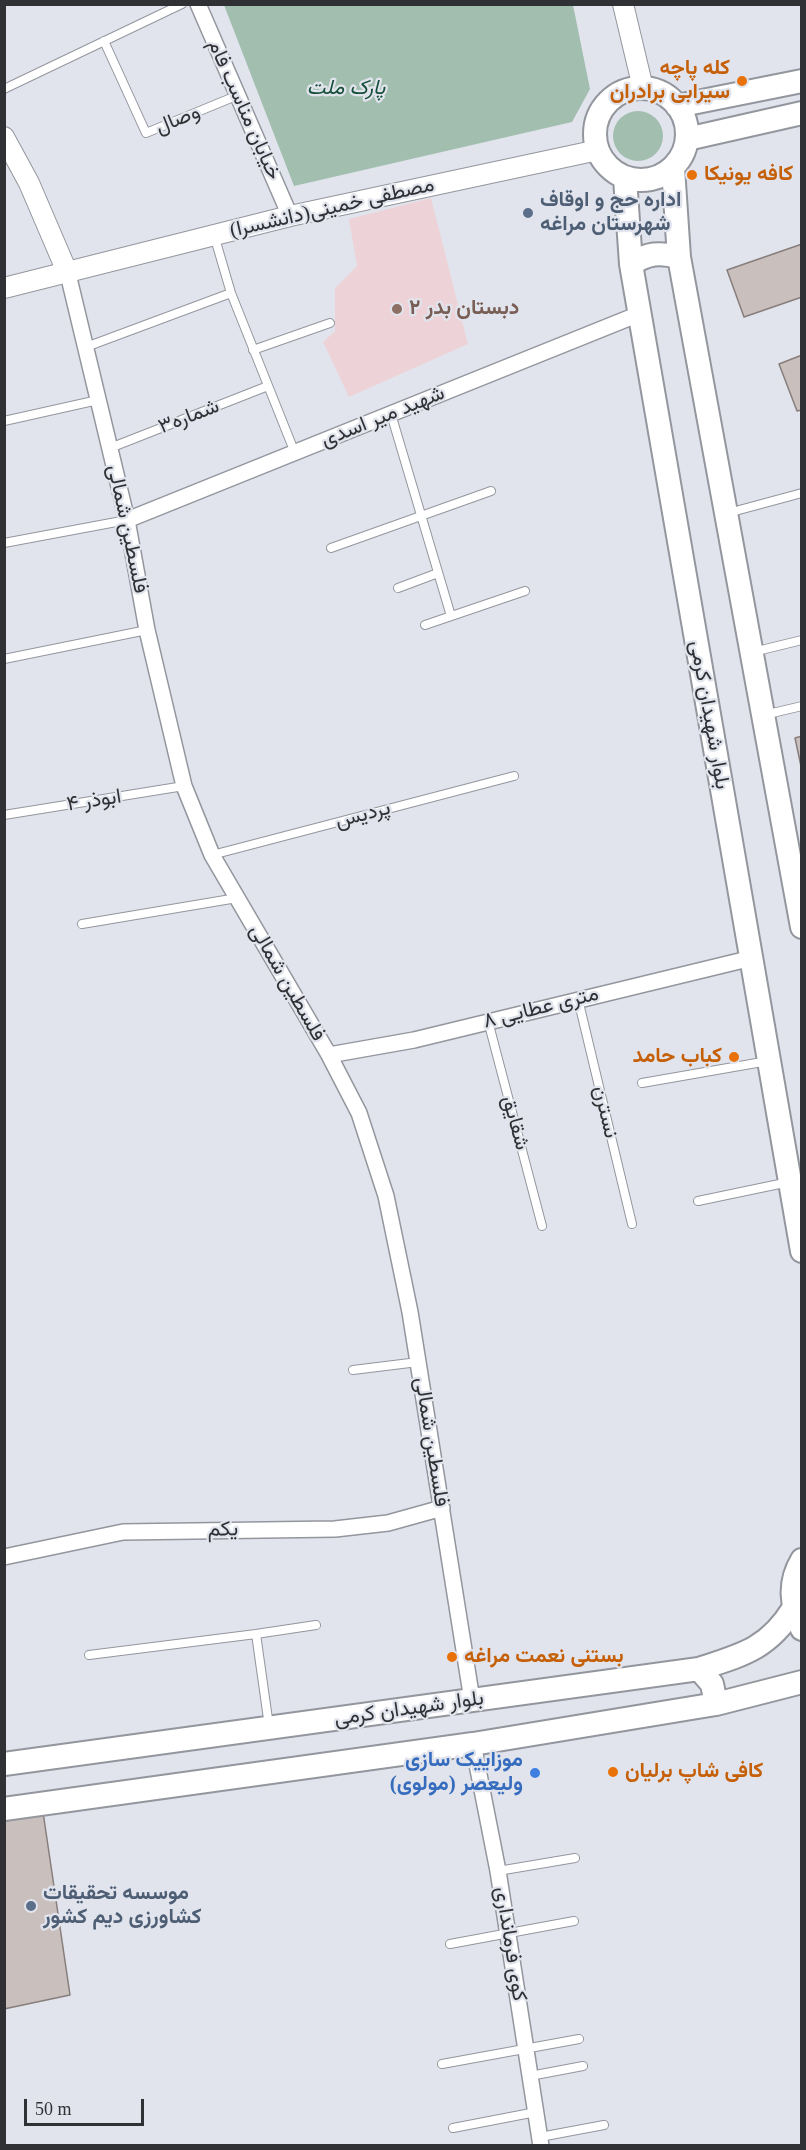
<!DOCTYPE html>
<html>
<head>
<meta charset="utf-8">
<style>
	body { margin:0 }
	#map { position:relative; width:806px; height:2150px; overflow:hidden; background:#e1e4ec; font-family:"Times New Roman",serif }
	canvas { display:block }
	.frame { position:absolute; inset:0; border:6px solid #303135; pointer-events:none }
	.scale { position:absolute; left:24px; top:2099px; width:120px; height:27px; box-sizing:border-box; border:3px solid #303135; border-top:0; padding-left:8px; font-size:18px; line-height:21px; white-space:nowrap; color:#303135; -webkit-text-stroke:4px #e1e4ec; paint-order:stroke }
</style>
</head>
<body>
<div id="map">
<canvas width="806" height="2150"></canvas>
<div class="frame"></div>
<div class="scale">50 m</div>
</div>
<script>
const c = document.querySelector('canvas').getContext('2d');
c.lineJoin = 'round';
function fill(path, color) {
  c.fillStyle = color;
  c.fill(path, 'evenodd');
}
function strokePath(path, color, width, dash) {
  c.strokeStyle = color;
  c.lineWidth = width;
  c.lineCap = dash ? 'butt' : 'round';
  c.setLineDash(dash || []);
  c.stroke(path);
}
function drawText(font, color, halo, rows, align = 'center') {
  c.font = font + ' "Times New Roman",Vazirmatn,serif';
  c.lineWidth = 4.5;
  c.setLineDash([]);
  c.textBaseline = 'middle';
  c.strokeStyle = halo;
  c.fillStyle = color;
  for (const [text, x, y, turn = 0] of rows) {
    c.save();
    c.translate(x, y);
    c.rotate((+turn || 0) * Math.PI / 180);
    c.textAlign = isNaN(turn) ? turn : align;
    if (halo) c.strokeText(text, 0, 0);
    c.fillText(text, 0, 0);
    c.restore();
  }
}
fill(new Path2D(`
	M431 198 468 344 349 397 323 342 335 331V288L357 266 349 219Z`), '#edd3d8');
fill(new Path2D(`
	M224 5H573L590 89 572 122 294 186Z
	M613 136a25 25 0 1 1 50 0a25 25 0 1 1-50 0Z`), '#a1beaf');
const building = new Path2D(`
	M802 244V297L744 317 727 270Z
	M802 355V410L797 411 779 364Z
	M802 736V771L795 738Z
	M43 1812 70 1995 4 2009V1817Z`);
fill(building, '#c9bfbd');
strokePath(building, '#877e7c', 1.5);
const service = new Path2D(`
	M104 41 146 133 236 96
	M4 89 182 4
	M214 235 231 293 295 453
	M86 347 231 293
	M253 350 330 323
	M391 414 451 616
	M4 421 98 400
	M110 448 268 386
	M728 513 802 493
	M4 543 127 520
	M331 548 491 491
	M398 588 438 573
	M425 625 525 591
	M753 652 802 640
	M4 659 147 630
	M764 715 802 706
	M4 815 184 786
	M212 855 514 776
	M82 924 237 898
	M578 999 632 1224
	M488 1021 542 1226
	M642 1083 768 1061
	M698 1201 789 1182
	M353 1370 418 1362
	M256 1634 316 1625
	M89 1655 256 1634 269 1726
	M498 1871 575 1858
	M450 1944 574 1921
	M442 2064 579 2039
	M530 2076 583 2066
	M453 2128 536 2112
	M540 2137 604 2125`);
const minor = new Path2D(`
	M198 4 290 216
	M68 274 127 520 147 630 184 786 212 855 329 1055 359 1113 386 1196 410 1312 472 1700
	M127 520 639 314
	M329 1055 414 1040 752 958
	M4 1557 123 1532 335 1529 388 1523 442 1508
	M473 1744 498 1871 541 2146`);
const tertiary = new Path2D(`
	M623 4 643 88
	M4 137 29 183 68 274
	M4 288 290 216 598 150`);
const secondary = new Path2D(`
	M595 134a46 46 0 1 1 92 0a46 46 0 1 1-92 0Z
	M677 106 802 81
	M687 139 802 113
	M673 168 679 257 802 927
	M625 178 631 264 802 1251
	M631 264C648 253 659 252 679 257
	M802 1560C788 1583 791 1605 802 1629
	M699 1669 712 1684 716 1704
	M4 1764 699 1669C742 1655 768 1649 793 1609
	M4 1809 473 1744 716 1704 802 1682`);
strokePath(service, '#94969e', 10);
strokePath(minor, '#94969e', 18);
strokePath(tertiary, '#94969e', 22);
strokePath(secondary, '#94969e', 26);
strokePath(service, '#fff', 8);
strokePath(minor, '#fff', 15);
strokePath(tertiary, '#fff', 20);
strokePath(secondary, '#fff', 22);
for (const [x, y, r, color] of [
	[742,81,6,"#e8710a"],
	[692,175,6,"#e8710a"],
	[528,213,6,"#5c6f8a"],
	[397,309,6,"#8d6e63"],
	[734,1057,6,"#e8710a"],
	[452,1657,6,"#e8710a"],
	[613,1772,6,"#e8710a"],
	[535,1773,6,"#3f7fe0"],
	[31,1906,6,"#5c6f8a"]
]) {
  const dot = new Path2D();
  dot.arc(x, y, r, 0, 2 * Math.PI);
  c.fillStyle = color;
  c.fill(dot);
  strokePath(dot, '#e1e4ec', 2);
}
drawText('bold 21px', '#c56008', '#e1e4ec', [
	["کله پاچه",730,69,"right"],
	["سیرابی برادران",730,93,"right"],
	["کافه یونیکا",704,175],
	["کباب حامد",722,1057,"right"],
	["بستنی نعمت مراغه",464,1657],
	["کافی شاپ برلیان",625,1772]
], 'left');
drawText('italic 21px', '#154f39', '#e1e4ec', [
	["پارک ملت",346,88]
]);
drawText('21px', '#303135', '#e1e4ec', [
	["خیابان مناسب فام",244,110,66],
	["وصال",178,120,-22],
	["(دانشسرا)مصطفی خمینی",332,208,-13],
	["شماره۳",189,417,-21],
	["شهید میر اسدی",383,417,-22],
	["فلسطین شمالی",127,529,78],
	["بلوار شهیدان کرمی",709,715,80],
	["ابوذر ۴",94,801,-9],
	["پردیس",363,815,-15],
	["فلسطین شمالی",287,983,60],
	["۸ متری عطایی",541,1008,-14],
	["نسترن",605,1112,77],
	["شقایق",515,1123,75],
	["فلسطین شمالی",431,1442,81],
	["یکم",223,1530,-1],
	["بلوار شهیدان کرمی",409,1709,-8],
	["کوی فرمانداری",510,1944,81]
]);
drawText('bold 21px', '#4e5e75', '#e1e4ec', [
	["اداره حج و اوقاف",540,201],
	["شهرستان مراغه",540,225],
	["موسسه تحقیقات",43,1894],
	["کشاورزی دیم کشور",43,1918]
], 'left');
drawText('bold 21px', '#785e54', '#e1e4ec', [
	["دبستان بدر ۲",409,309]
], 'left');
drawText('bold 21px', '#366cbe', '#e1e4ec', [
	["موزاییک سازی",523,1761],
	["ولیعصر (مولوی)",523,1785]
], 'right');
</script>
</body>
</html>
